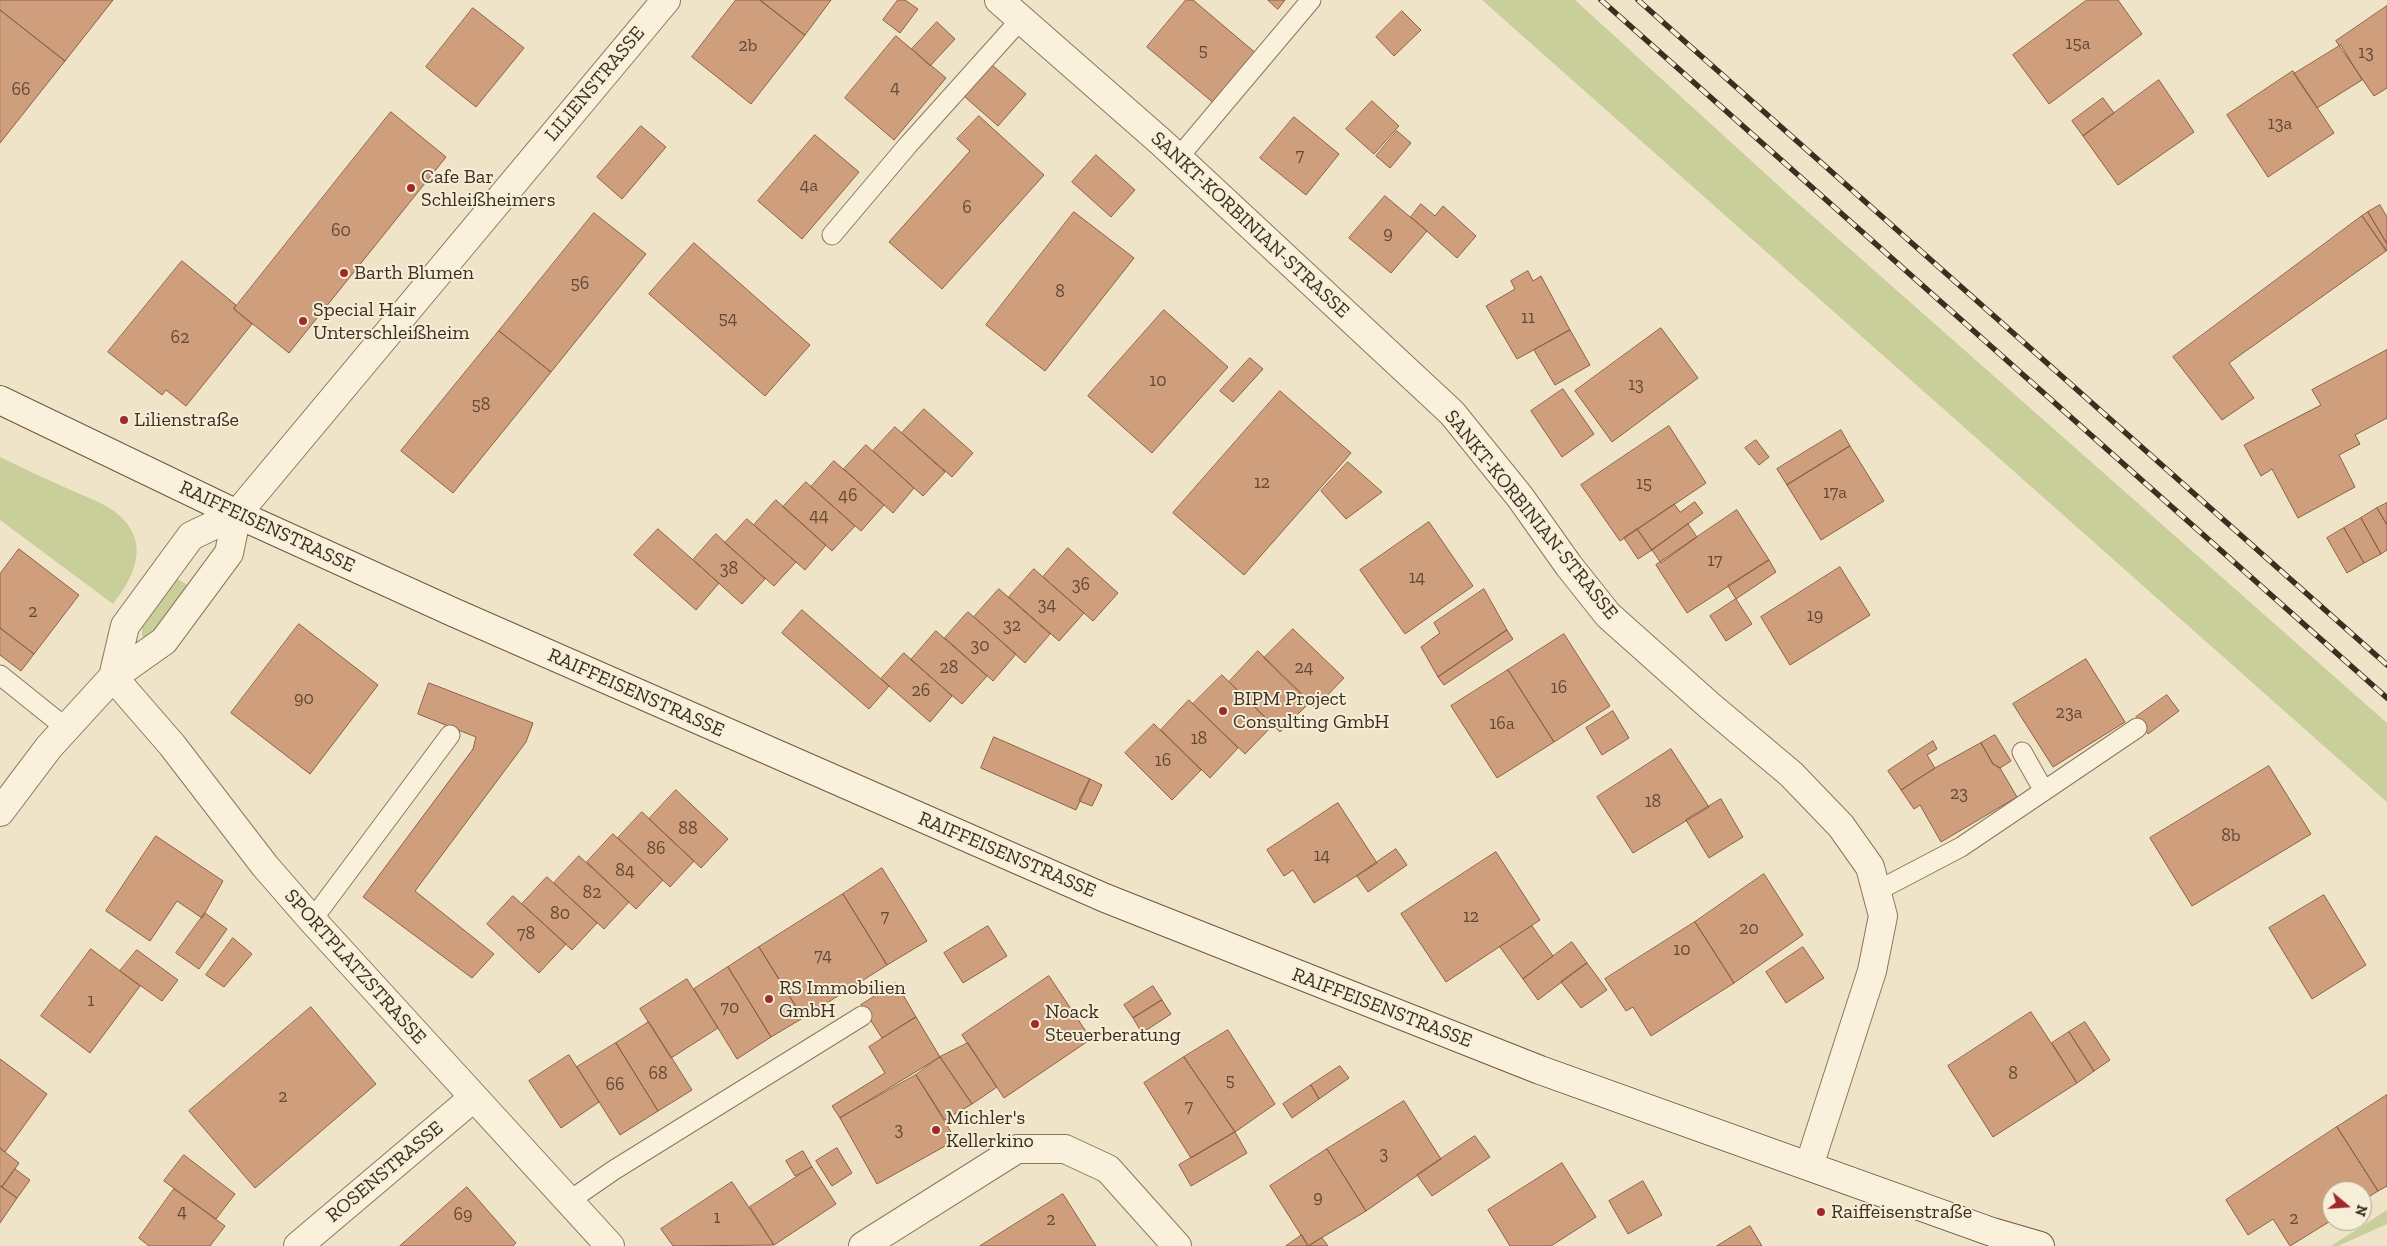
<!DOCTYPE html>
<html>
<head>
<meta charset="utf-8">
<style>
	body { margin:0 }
	#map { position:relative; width:2387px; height:1246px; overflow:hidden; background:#f0e4c8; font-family:"Zilla Slab",serif }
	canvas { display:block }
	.north { position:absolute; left:2322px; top:1181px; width:50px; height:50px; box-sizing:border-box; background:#f7eed8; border:1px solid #ada18e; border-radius:50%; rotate:108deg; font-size:14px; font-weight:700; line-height:20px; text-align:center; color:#3d2e20 }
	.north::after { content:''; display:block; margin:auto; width:18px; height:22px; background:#9e2a2b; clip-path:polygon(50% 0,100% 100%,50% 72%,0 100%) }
</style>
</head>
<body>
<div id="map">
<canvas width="2387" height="1246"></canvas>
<div class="north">N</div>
</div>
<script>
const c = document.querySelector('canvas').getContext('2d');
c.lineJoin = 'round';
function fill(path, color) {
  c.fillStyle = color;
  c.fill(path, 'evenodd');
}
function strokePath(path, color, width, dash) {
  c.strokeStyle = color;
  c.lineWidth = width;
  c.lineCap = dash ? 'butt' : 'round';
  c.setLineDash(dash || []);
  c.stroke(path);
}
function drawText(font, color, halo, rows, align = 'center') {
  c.font = font + ' "Zilla Slab",serif';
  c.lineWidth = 4;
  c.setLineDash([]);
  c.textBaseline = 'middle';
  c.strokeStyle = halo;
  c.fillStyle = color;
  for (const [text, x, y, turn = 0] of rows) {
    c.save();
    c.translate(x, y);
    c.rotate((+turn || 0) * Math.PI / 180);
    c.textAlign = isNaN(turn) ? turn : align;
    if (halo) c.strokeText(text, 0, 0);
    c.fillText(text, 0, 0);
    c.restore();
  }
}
fill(new Path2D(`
	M1482 0H1575L1791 197 2387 723V802Z
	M0 457C24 469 49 480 73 491 86 497 103 503 114 511 151 539 137 574 113 604L0 520Z
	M176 578 189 586 152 637 145 639 142 636V624Z
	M2387 1210V1224L2338 1246H2331Z`), '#c9cf9b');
const building = new Path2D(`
	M0 0H113L65 61 0 10Z
	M736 0H760L805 35 751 104 692 57Z
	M760 0H831L805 35Z
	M898 0H905L918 9 900 33 883 20Z
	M1186 0H1193L1258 55 1216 105 1147 47Z
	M1268 0H1285L1278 9Z
	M2087 0H2118L2142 34 2049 104 2013 55Z
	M2387 6V88L2374 96 2336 41Z
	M473 8 524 48 476 107 426 67Z
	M0 10 65 61 0 143Z
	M1402 11 1421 30 1394 56 1376 37Z
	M937 22 955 39 930 66 912 49Z
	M896 36 946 78 894 140 845 98Z
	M2341 45 2362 80 2317 108 2294 74Z
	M992 65 1026 94 998 126 965 97Z
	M2293 71 2334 133 2268 177 2227 115Z
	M2159 80 2194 132 2118 185 2083 136Z
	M2103 98 2114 113 2083 136 2072 121Z
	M1372 101 1399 126 1374 154 1346 129Z
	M391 112 446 157 289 353 234 309Z
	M979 116 1044 175 942 289 889 242 970 151 957 139Z
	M1294 117 1339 154 1306 195 1260 158Z
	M641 126 666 147 622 199 597 177Z
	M1397 131 1411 143 1390 168 1376 156Z
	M815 135 859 172 802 239 758 201Z
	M1096 155 1135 190 1111 217 1072 182Z
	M1385 196 1427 231 1391 273 1349 238Z
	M1421 204 1435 216 1443 206 1476 236 1457 258 1411 217Z
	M2380 205 2387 217V244L2368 212Z
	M1074 212 1134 258 1045 371 986 325Z
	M2368 212 2387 244V251L2362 216Z
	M594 213 646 254 551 372 499 331Z
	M2362 216 2386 251 2229 363 2254 398 2222 420 2173 357Z
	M694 243 810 345 765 396 649 294Z
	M182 261 236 305 234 309 252 324 186 406 166 390 162 395 108 352Z
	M1528 271 1533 281 1541 276 1570 330 1517 359 1486 306 1515 289 1511 281Z
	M1164 310 1228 367 1152 453 1088 396Z
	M1661 328 1698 378 1612 442 1575 391Z
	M1570 330 1590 365 1555 385 1534 350Z
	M499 331 551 372 453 493 401 451Z
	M2387 350V418L2355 435 2360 444 2339 455 2355 487 2298 518 2272 469 2261 476 2244 445 2321 405 2312 390Z
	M1250 358 1263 369 1233 402 1220 391Z
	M1563 389 1594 434 1562 457 1531 411Z
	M1280 391 1351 453 1244 575 1173 513Z
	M924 409 973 453 952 477 902 433Z
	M1669 426 1706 483 1620 541 1581 485Z
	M895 427 945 472 923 496 873 451Z
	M1841 430 1850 446 1787 485 1777 469Z
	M1756 440 1769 457 1759 465 1745 448Z
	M866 445 914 488 893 513 844 469Z
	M1850 446 1884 501 1821 540 1787 485Z
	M834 461 884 505 861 531 811 487Z
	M1348 462 1382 492 1346 519 1321 491Z
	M806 482 855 526 832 551 783 507Z
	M776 500 826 545 805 570 754 525Z
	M1695 502 1703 513 1652 550 1637 529 1674 504 1680 512Z
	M2387 503V525L2377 508Z
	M2377 508 2387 525V550L2381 554 2361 518Z
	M1737 510 1769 560 1687 613 1656 565Z
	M2361 518 2381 554 2364 563 2344 528Z
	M747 519 796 562 774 586 725 543Z
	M1429 522 1473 586 1405 634 1360 570Z
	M1688 524 1697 537 1661 563 1652 550Z
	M2344 528 2364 563 2347 573 2327 538Z
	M658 529 719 583 696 610 634 555Z
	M1637 529 1652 550 1638 559 1624 538Z
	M716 534 765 579 742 604 693 560Z
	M1068 548 1118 593 1093 621 1043 577Z
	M19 549 79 595 34 654 0 628V574Z
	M1769 560 1776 572 1736 599 1728 586Z
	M1840 567 1870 615 1790 665 1761 617Z
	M1034 569 1084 613 1059 641 1009 597Z
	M999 589 1050 634 1025 663 974 617Z
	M1484 589 1507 630 1438 677 1421 647 1440 633 1434 623Z
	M1736 599 1752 624 1726 641 1710 616Z
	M802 610 889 686 869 709 782 633Z
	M968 612 1016 654 993 681 945 638Z
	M299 624 378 685 310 774 231 713Z
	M0 628 34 654 21 671 0 655Z
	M1293 629 1344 678 1315 708 1264 658Z
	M1507 630 1513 639 1444 685 1438 677Z
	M936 631 987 676 962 704 911 660Z
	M1564 634 1610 706 1554 742 1508 670Z
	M1258 651 1310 702 1280 732 1229 682Z
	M904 653 952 696 930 722 881 679Z
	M2086 659 2125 722 2053 767 2013 704Z
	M1508 670 1554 742 1497 778 1451 706Z
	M1222 675 1273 725 1245 754 1193 704Z
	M429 683 533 723 526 742 415 891 494 954 472 978 363 897 473 749 476 737 418 714Z
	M2167 695 2179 711 2148 734 2136 717Z
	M1189 700 1238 748 1210 778 1161 730Z
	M1613 711 1629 738 1602 755 1586 728Z
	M1154 724 1201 770 1172 800 1125 753Z
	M1995 735 2011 761 2000 768 1993 764 1981 743Z
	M994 737 1090 779 1076 810 981 768Z
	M1933 741 1937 749 1927 755 1935 768 1901 790 1888 771Z
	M1981 743 1993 764 2000 768 2017 797 1941 842 1920 805 1914 809 1901 790 1935 768Z
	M1671 749 1709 807 1633 853 1597 797Z
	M2269 766 2311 834 2192 906 2150 838Z
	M1090 779 1102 785 1092 806 1079 801Z
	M676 790 728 839 701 868 649 819Z
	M1721 799 1743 837 1709 858 1686 820Z
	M1338 803 1377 863 1314 903 1293 870 1284 876 1267 850Z
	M642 812 694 861 670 887 618 838Z
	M613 834 663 880 636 909 587 862Z
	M156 836 223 881 202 918 177 901 150 941 106 911Z
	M1396 849 1407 865 1368 892 1357 876Z
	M1496 852 1540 920 1446 982 1401 914Z
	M579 856 629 902 604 929 554 883Z
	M882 868 927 941 887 965 843 894Z
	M1764 874 1803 935 1734 983 1695 922Z
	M547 877 597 923 572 950 522 904Z
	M843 894 887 965 803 1018 759 947Z
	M2324 895 2366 965 2312 999 2269 928Z
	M513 896 566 944 539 973 487 924Z
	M205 913 227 929 199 969 176 953Z
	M1695 922 1734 983 1651 1036 1633 1007 1626 1011 1605 979Z
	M988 926 1007 956 963 983 944 953Z
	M1532 926 1553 956 1523 979 1500 947Z
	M233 938 252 954 224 987 206 975Z
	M1572 942 1587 963 1538 1000 1523 979Z
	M759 947 803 1018 771 1037 728 967Z
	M1803 947 1824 978 1786 1003 1766 972Z
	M91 949 140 986 90 1053 41 1016Z
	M137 950 178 980 162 1001 120 971Z
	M1587 963 1607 990 1581 1008 1561 982Z
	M728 967 771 1037 737 1059 694 989Z
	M1049 976 1091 1039 1004 1098 962 1035Z
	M687 979 718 1028 671 1058 640 1009Z
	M896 983 916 1017 882 1038 861 1005Z
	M1153 986 1162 1000 1133 1018 1124 1005Z
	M1162 1000 1171 1014 1142 1033 1133 1018Z
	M311 1007 376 1084 255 1188 189 1111Z
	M2031 1012 2077 1083 1993 1137 1948 1066Z
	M916 1017 940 1057 840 1118 832 1106 885 1073 869 1047Z
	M649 1022 692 1090 658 1111 616 1043Z
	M2085 1022 2110 1060 2094 1071 2069 1032Z
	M1228 1030 1275 1104 1235 1132 1184 1057Z
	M2069 1032 2094 1071 2077 1083 2052 1043Z
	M616 1043 658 1111 620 1135 577 1067Z
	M968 1043 997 1087 972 1104 940 1057Z
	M569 1055 599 1102 561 1128 529 1081Z
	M940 1057 972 1104 945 1120 916 1075Z
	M1184 1057 1235 1132 1191 1158 1144 1083Z
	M0 1059 47 1094 5 1152 0 1148Z
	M1340 1066 1349 1078 1319 1099 1311 1085Z
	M916 1075 956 1140 877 1184 840 1118Z
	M1311 1085 1319 1099 1292 1118 1283 1104Z
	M2387 1095V1186L2378 1191 2337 1127Z
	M1404 1101 1441 1159 1366 1211 1327 1149Z
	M2337 1127 2378 1191 2362 1201V1191H2332V1220L2290 1246 2273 1219 2248 1235 2226 1200Z
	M1235 1132 1247 1153 1191 1186 1179 1165Z
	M1475 1136 1490 1157 1432 1196 1417 1175Z
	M0 1148 19 1163 2 1187 0 1186Z
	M837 1148 852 1173 832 1186 816 1161Z
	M1327 1149 1366 1211 1308 1246 1270 1186Z
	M803 1151 812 1167 795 1176 786 1161Z
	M184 1155 235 1194 216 1219 164 1181Z
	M1562 1163 1596 1217 1551 1246H1510L1488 1210Z
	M812 1167 836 1204 774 1245 750 1207Z
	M15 1169 30 1180 17 1198 2 1187Z
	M1643 1181 1662 1215 1628 1234 1609 1201Z
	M732 1182 774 1245 673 1246 661 1229Z
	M0 1186 17 1198 0 1223Z
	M467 1187 516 1243 513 1246H400Z
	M174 1189 225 1226 210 1246H149L139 1238Z
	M1063 1194 1096 1246H980Z
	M1750 1226 1762 1246H1717Z
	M1302 1235 1308 1246H1286Z
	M1322 1238 1328 1246H1309Z`);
fill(building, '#cf9f7d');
strokePath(building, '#8d5f41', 1);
const lane = new Path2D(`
	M1178 158 1311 0
	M832 235 908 145 1021 19
	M0 675 66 728
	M2022 752 2044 791
	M1877 891 1961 847 2137 728
	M312 920 450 735
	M569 1201 614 1170 862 1016`);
const street = new Path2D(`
	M999 0 1161 142 1452 413 1520 497 1569 566 1608 615 1710 706 1791 774 1841 826 1870 867 1883 916 1872 971 1809 1166
	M113 677 125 626 191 536 237 514 666 0
	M113 677 172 745 265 866 312 920 610 1246
	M0 812 49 747 113 677 164 641 229 553 237 514
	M298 1246 473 1098
	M863 1246 1017 1149H1065L1108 1169 1177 1246`);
const secondary = new Path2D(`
	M0 400 237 514 455 613 1105 898 1540 1070 1992 1232 2040 1246`);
strokePath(lane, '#8d765c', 21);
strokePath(street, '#8d765c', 30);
strokePath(secondary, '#6f573f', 30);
strokePath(lane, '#faf1dc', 19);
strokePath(street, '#faf1dc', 28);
strokePath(secondary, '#faf1dc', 28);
const rail = new Path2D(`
	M1601 0 2387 698
	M1638 0 2387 665`);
strokePath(rail, '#3d2e20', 5.5);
strokePath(rail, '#f7eed8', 4, [11]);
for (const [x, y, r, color] of [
	[411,188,5,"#9e2a2b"],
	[344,273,5,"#9e2a2b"],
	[303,321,5,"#9e2a2b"],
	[124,420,5,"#9e2a2b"],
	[1223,711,5,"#9e2a2b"],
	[769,999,5,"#9e2a2b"],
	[1035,1024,5,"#9e2a2b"],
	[936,1130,5,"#9e2a2b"],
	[1821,1212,5,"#9e2a2b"]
]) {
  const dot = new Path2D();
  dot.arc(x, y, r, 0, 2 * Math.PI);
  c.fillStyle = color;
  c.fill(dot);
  strokePath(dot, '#f7eed8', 2);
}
drawText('18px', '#624a37', null, [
	["15a",2078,44],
	["2b",748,46],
	["5",1203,51],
	["13",2366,53],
	["4",895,88],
	["66",21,90],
	["13a",2280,124],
	["7",1300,156],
	["4a",809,186],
	["6",967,208],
	["60",341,231],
	["9",1388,234],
	["56",580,284],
	["8",1060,292],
	["11",1528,318],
	["54",728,319],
	["62",180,338],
	["10",1158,381],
	["13",1636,385],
	["58",481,405],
	["12",1262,483],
	["15",1644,484],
	["17a",1835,493],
	["46",848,496],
	["44",819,516],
	["17",1715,561],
	["38",729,569],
	["14",1417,578],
	["36",1081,585],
	["34",1047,605],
	["2",33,612],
	["19",1815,616],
	["32",1012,626],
	["30",980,646],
	["28",949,668],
	["24",1304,668],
	["16",1559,688],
	["26",921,691],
	["90",304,699],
	["23a",2069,713],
	["16a",1502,724],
	["18",1199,739],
	["16",1163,761],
	["23",1959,794],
	["18",1653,802],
	["88",688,829],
	["8b",2231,836],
	["86",656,849],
	["14",1322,856],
	["84",625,871],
	["82",592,893],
	["80",560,914],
	["7",885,917],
	["12",1471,917],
	["20",1749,929],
	["78",526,934],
	["10",1682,950],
	["74",823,956],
	["1",91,1001],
	["70",730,1008],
	["68",658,1074],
	["8",2013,1074],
	["5",1230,1081],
	["66",615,1085],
	["2",283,1097],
	["7",1189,1107],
	["3",899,1130],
	["3",1384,1154],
	["9",1318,1198],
	["4",182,1212],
	["69",463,1215],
	["1",717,1218],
	["2",2294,1219],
	["2",1051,1220]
]);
drawText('20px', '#3d2e20', '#f7eed8', [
	["LILIENSTRASSE",595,84,-50],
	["SANKT-KORBINIAN-STRASSE",1250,225,43],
	["SANKT-KORBINIAN-STRASSE",1531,515,51],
	["RAIFFEISENSTRASSE",267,527,25],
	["RAIFFEISENSTRASSE",636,693,24],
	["RAIFFEISENSTRASSE",1007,855,23],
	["SPORTPLATZSTRASSE",355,967,48],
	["RAIFFEISENSTRASSE",1382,1008,21],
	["ROSENSTRASSE",385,1172,-40]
]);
drawText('20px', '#3d2e20', '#f7eed8', [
	["Cafe Bar",421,177],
	["Schleißheimers",421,200],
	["Barth Blumen",354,273],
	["Special Hair",313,310],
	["Unterschleißheim",313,333],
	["Lilienstraße",134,420],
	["BIPM Project",1233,699],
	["Consulting GmbH",1233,722],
	["RS Immobilien",779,988],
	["GmbH",779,1011],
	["Noack",1045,1012],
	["Steuerberatung",1045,1035],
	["Michler's",946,1118],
	["Kellerkino",946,1141],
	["Raiffeisenstraße",1831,1212]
], 'left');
</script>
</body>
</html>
